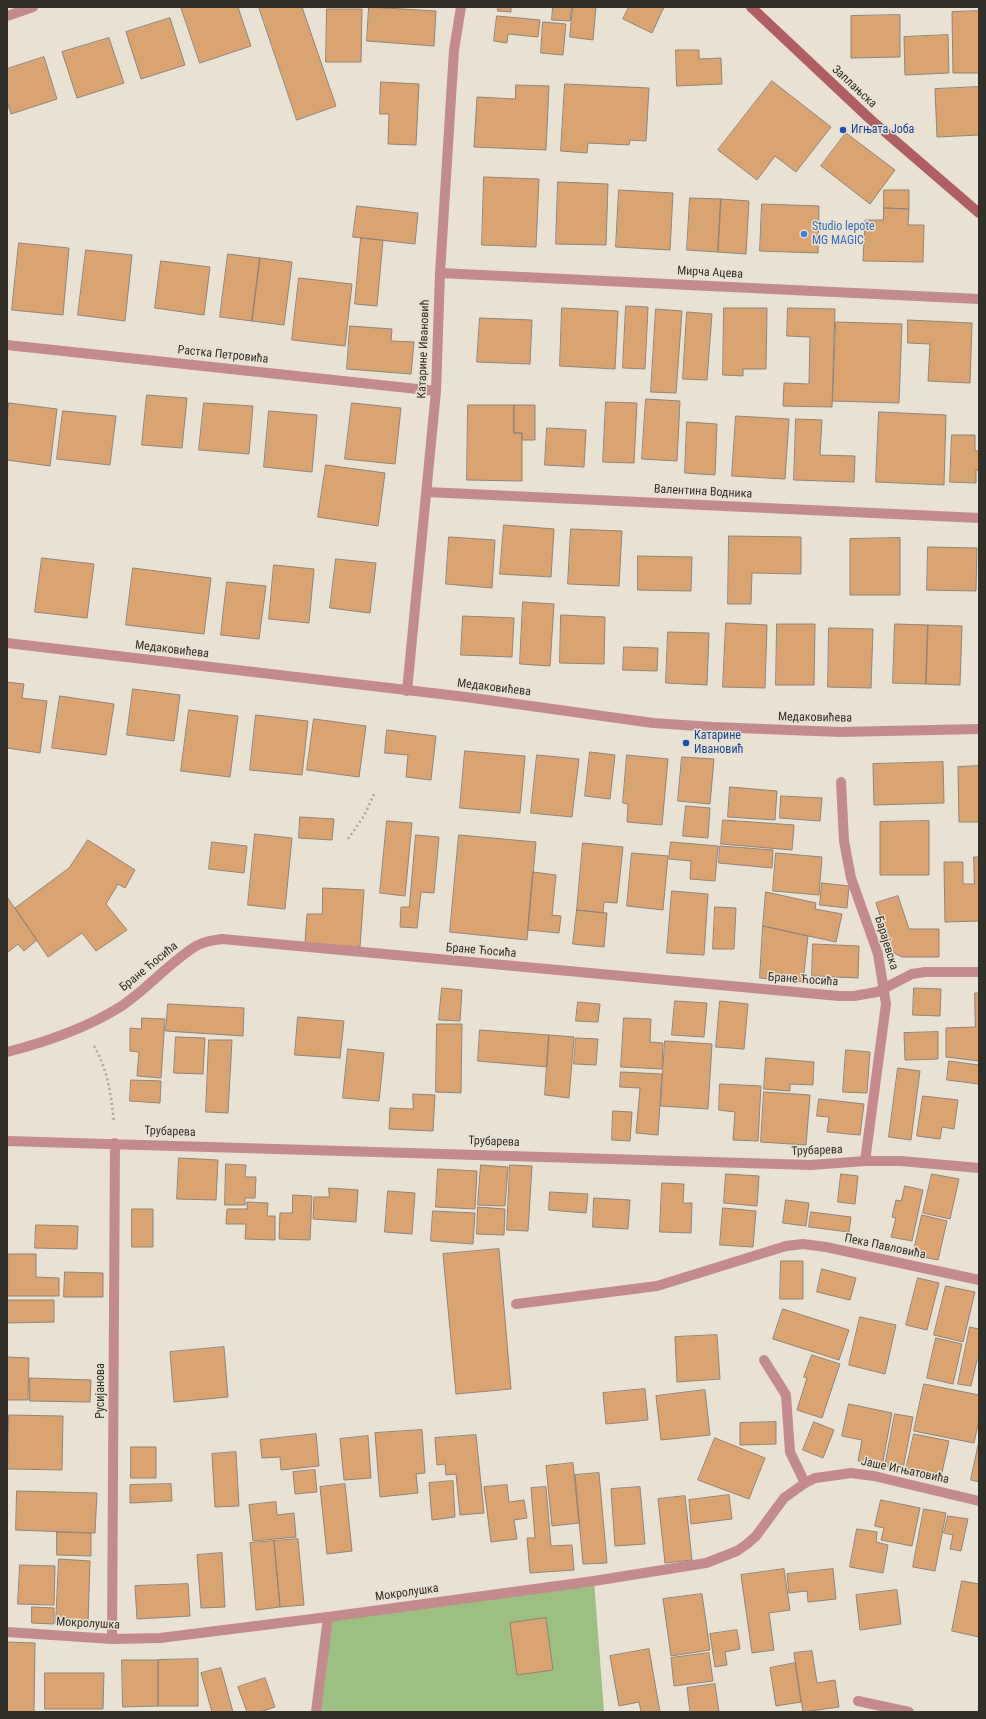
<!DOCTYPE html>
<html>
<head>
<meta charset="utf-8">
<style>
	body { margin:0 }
	#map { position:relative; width:986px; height:1719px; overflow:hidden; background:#e9e1d1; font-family:"Roboto Condensed",sans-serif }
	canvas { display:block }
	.frame { position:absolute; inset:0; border:8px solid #322f29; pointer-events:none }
</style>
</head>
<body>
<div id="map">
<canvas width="986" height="1719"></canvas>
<div class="frame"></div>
</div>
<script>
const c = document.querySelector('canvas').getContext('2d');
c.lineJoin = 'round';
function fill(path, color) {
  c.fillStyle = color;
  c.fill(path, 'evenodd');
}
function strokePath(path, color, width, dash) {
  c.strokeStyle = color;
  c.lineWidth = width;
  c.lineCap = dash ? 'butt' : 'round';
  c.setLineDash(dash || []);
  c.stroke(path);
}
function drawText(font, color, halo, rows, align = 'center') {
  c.font = font + ' "Roboto Condensed",sans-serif';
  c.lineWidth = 3;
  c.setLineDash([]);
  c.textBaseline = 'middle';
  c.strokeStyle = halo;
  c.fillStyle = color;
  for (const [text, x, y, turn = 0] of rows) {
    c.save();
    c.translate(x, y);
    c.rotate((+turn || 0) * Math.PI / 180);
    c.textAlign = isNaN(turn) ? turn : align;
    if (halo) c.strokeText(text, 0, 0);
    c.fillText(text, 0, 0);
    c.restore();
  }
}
fill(new Path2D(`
	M594 1581 604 1712H316L328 1617Z`), '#9cbf82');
const building = new Path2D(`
	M181 7H238L251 46 200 63Z
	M259 7H302L336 106 297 120Z
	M369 7 436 11 434 46 367 41Z
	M498 7H511V12L498 11Z
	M553 7H572L570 21 552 20Z
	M573 7H596L593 40 570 37Z
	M629 7H664L652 33 623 19Z
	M327 9H362L361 62H326Z
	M979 11V73H953L952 12Z
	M900 15V57L851 58V16Z
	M497 16 540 20 538 37 508 34 507 43 494 41Z
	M170 18 185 65 141 79 126 32Z
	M543 22 566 24 563 55 541 53Z
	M948 35 949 73 905 75 904 37Z
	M109 38 124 83 77 98 62 52Z
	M676 50H699V59L721 58 722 84 677 86Z
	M44 57 57 99 11 114 7 101V69Z
	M772 81 831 127 796 172 775 156 757 180 718 150Z
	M381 82 419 84 416 145 388 144 389 114H380Z
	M565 84 649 88 646 141 630 140 629 145 588 143 587 153 561 151Z
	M516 85 549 86 546 150 474 147 477 97 515 99Z
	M979 87V135L937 137 935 89Z
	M846 133 895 170 870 204 821 166Z
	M484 177 539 179 536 247 482 245Z
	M558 182 608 184 606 245 556 244Z
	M619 190 673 193 670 250 616 247Z
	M884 190H909V209L884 208Z
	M690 198 721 199 718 252 687 250Z
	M721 199 749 201 746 254 718 252Z
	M762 204 819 206 818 253 760 251Z
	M357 206 418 213 415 244 353 237Z
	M884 208 909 209 908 225H924L923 262 863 261 865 220H883Z
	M361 238 383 240 377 306 355 304Z
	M19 243 69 248 63 315 12 310Z
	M86 250 132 255 125 321 78 315Z
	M228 254 260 258 252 321 220 317Z
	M260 258 292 262 284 325 252 321Z
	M161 261 210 267 204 315 155 308Z
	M299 278 352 284 345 346 292 340Z
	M626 306 648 307 645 369 623 368Z
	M562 308 618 311 615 369 560 366Z
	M724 308H767L766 369H743V376L723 375Z
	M788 308 835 309 832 407 783 406 784 383 809 384 810 337 787 336Z
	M656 309 682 311 676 393 651 392Z
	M687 312 712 314 707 380 683 379Z
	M480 318 532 320 530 364 477 362Z
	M908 320 972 323 970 383 928 381 930 344 908 343Z
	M836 322 902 324 899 403 833 401Z
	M350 326 392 329 391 341 414 342 411 374 347 369Z
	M147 395 187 398 182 448 142 445Z
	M646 399 680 401 677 461 642 459Z
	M606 402 637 403 634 463 603 462Z
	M9 403 57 409 50 466 7 460V423Z
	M204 403 253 406 249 454 199 450Z
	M352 403 401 408 395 464 345 459Z
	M468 405H514V433H522V481L467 480Z
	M514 405H535V440H522V433H514Z
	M63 411 116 416 110 465 57 459Z
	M269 411 317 415 312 472 264 467Z
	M879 412 946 415 944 485 876 482Z
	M736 416 789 419 785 479 732 476Z
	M796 419 822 420 820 455 855 456 854 482 794 480Z
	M687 422 717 424 715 475 685 473Z
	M547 428 586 430 584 467 545 465Z
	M952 435H975V451H979V470H976V483L950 482Z
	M326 465 385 473 378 526 318 517Z
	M504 525 554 529 551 577 500 574Z
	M571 529 622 531 619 586 568 584Z
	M729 536 801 537V574L752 573 751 604H728Z
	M449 537 495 540 492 588 446 584Z
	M900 538V595H850V539Z
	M928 547 977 548 976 591 927 590Z
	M638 556 692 557 691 591 638 590Z
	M42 558 94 564 87 618 35 612Z
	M336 559 376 563 370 613 330 608Z
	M274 565 314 569 309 623 269 619Z
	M133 568 211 578 204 634 126 625Z
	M227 582 266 586 259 639 221 635Z
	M523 602 554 604 550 666 520 664Z
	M561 615 605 617 604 664 560 663Z
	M463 616 514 618 512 657 461 655Z
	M726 623 767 625 765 688 723 687Z
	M777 624H815L814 685H776Z
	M895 624 928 625 926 684 893 683Z
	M928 625 962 626 960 685 926 684Z
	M829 628 873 629 871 688 828 687Z
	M668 632 709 633 707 685 666 683Z
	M624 647 658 648 657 671 623 670Z
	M7 682 24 684 22 698 47 701 40 753 7 748Z
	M133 689 180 695 174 741 127 735Z
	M60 696 114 704 106 755 52 748Z
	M189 710 238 716 230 777 181 771Z
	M256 715 308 721 302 775 250 770Z
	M314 719 366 726 359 777 307 770Z
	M387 730 436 736 431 780 406 777 408 755 385 753Z
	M465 751 525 756 520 813 460 808Z
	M590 752 615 755 610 799 585 796Z
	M537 755 579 759 572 817 531 813Z
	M627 755 668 759 662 825 627 822 628 804 623 803Z
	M682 757 714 759 710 804 678 801Z
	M943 762 944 803 874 805 873 764Z
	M979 766V822H959L958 767Z
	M730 787 777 791 775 820 728 817Z
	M781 796 822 798 820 821 780 818Z
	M686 806 710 808 708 838 683 836Z
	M300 817 334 819 332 840 299 838Z
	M723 820 794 825 792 850 721 844Z
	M387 821 412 823 405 896 380 893Z
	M929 821V875H880V822Z
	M255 834 292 838 285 909 248 905Z
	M416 835 439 837 434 893 421 892 417 928 400 927 401 907H409Z
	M459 835 536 842 527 940 450 932Z
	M88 840 135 870 125 888 118 884 106 904 127 930 96 951 82 933 48 957 15 908 69 868Z
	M212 842 247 846 244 873 209 869Z
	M671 842 718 846 715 881 690 879 691 861 669 859Z
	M583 843 623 847 617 903 604 902 603 913 577 910Z
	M720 846 773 850 772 868 719 863Z
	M632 853 668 856 663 910 627 906Z
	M776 853 822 857 819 895 773 891Z
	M974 857H979V921L945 922 944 862H963V884H974Z
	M533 872 556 875 552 915 561 916 559 933 528 930Z
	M822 883 849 886 847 908 820 905Z
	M323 888 364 890 360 947 305 943 307 914H322Z
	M672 891 708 894 704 955 667 953Z
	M766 892 816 903 815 909 842 914 836 942 763 926Z
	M898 896 909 929H939V957H902L892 952 876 903Z
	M7 897 37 940 24 951 18 944 7 953Z
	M715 907 736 908 734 949H713Z
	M577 910 607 913 604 947 573 944Z
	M763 926 808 936 803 982 760 978Z
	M813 944 859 946 858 978 812 976Z
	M442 988 462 990 460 1021 439 1020Z
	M914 988 941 989 940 1016 913 1015Z
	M975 993H979V1061L946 1057V1028L975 1027Z
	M675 1001 707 1003 704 1037 672 1035Z
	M720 1001 748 1004 744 1049 716 1047Z
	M578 1002 600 1004 598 1022 576 1021Z
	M168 1004 244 1008 243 1036 166 1031Z
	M298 1017 344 1021 340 1058 295 1055Z
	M142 1018 165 1019 161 1078 137 1076 139 1052 130 1051V1028L141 1029Z
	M624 1018 651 1019 650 1042 663 1043 662 1069 621 1067Z
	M437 1024H462L461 1093 436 1092Z
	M480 1030 549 1035 547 1067 478 1061Z
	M938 1032V1059L905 1060 904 1033Z
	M549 1035 574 1037 569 1098 545 1095Z
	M176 1037 205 1038 203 1074 174 1073Z
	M576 1038 598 1039 596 1065 574 1064Z
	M209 1040H232L228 1113 206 1112Z
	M665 1041 712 1044 708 1109 661 1106Z
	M348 1049 384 1053 379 1101 343 1098Z
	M846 1050 870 1052 867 1093 843 1092Z
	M766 1058 814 1062 813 1085 790 1084V1091L764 1089Z
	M949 1061 979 1065V1084L947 1080Z
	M898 1068 920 1071 911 1140 889 1137Z
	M621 1072 662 1074 658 1135 636 1133 640 1088 620 1087Z
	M131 1080 161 1081 160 1103 130 1101Z
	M720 1084 761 1086 758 1141 733 1140 735 1112 719 1110Z
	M764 1092 810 1095 806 1145 761 1142Z
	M413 1094 435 1095 433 1131 389 1129 390 1108 413 1109Z
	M923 1096 958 1100 954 1129 942 1127 940 1139 917 1136Z
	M819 1099 864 1104 860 1135 827 1132 829 1117 817 1116Z
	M613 1111 632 1112 630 1141 612 1140Z
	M179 1158 218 1160 216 1200 177 1199Z
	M226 1164 246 1165 245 1177H256L255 1198H245V1205H225Z
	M481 1165 508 1167 505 1206 478 1205Z
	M510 1165 532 1166 528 1231 507 1230Z
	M438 1169 477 1171 475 1209 436 1207Z
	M726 1174 759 1176 757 1206 724 1203Z
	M841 1174 858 1176 855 1204 838 1202Z
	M932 1174 959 1179 950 1219 923 1213Z
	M662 1183 684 1184 683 1203H692L691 1233 660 1232Z
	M905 1186 923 1190 912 1241 891 1237 896 1218 892 1217 896 1200 901 1201Z
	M329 1188 358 1190 356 1222 313 1219 314 1197H329Z
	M388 1191 415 1193 412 1234 385 1232Z
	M550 1192 588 1194 586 1213 549 1210Z
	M293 1195 312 1196 310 1240 279 1239 280 1213H292Z
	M594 1198 630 1200 628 1229 593 1227Z
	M786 1200 809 1203 806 1226 783 1223Z
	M247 1202 268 1203 267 1216H275V1240L245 1239 246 1224H226L227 1209H247Z
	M478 1207 505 1209 504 1235 477 1234Z
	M723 1208 756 1211 753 1247 720 1245Z
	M132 1209H153V1247H132Z
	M433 1211 475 1213 473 1244 431 1241Z
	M811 1212 851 1217 849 1232 809 1227Z
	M922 1215 947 1221 938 1260 913 1255Z
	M36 1225 78 1226 77 1249 35 1248Z
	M499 1249 511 1389 456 1394 443 1254Z
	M8 1254H36V1277L59 1278V1296H8Z
	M781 1261H803V1299H780Z
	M822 1269 856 1278 850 1300 817 1292Z
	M65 1272 103 1273V1297H64Z
	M918 1278 939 1283 927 1330 906 1325Z
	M946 1286 975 1292 963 1342 934 1335Z
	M7 1300H54V1322L7 1323Z
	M783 1309 849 1330 839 1360 773 1339Z
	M860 1317 896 1325 885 1374 849 1365Z
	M970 1327 979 1329V1361L977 1360 971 1386 958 1384Z
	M717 1335 720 1379 677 1382 675 1337Z
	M936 1338 962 1344 953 1384 927 1378Z
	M224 1347 228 1397 174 1402 170 1352Z
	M812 1355 840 1364 822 1418 797 1410 807 1378 804 1377Z
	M7 1357 29 1358 28 1400H7Z
	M30 1378 91 1380 90 1402 30 1401Z
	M924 1384 979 1395V1420L974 1443 914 1431Z
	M645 1389 648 1420 606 1424 603 1393Z
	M705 1390 710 1435 661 1440 656 1396Z
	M849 1404 892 1413 882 1466 858 1461 862 1440 842 1436Z
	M895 1414 913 1417 903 1469 885 1466Z
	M9 1415 63 1416 62 1470 8 1469Z
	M776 1422V1444L740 1445V1423Z
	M814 1422 834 1430 823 1458 803 1450Z
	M422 1430 425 1473 416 1474 418 1493 380 1497 375 1433Z
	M316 1434 319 1466 281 1470 280 1457 262 1458 260 1440Z
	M914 1434 949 1441 941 1477 906 1470Z
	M476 1435 484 1513 460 1515 456 1474 446 1475 445 1464 437 1465 435 1438Z
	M368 1436 371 1478 344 1480 340 1439Z
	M715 1438 765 1458 749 1499 698 1480Z
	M979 1441V1482L971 1480Z
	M131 1447H156V1478H131Z
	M236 1452 239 1506 215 1507 212 1454Z
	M573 1463 579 1523 552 1526 546 1466Z
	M315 1470 317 1492 295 1494 293 1472Z
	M599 1473 607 1563 583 1564 575 1475Z
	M453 1481 455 1517 432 1520 429 1483Z
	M171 1484 172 1501 130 1503V1485Z
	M345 1484 352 1551 327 1554 320 1487Z
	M507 1485 509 1502 524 1500 527 1518 514 1520 517 1539 491 1542 484 1487Z
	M546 1487 551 1546 572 1545 574 1570 530 1573 527 1538H535L531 1488Z
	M640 1487 645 1544 615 1546 611 1489Z
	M17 1491 97 1493 95 1533 16 1530Z
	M729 1495 732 1519 691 1524 689 1500Z
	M685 1496 692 1560 665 1563 658 1499Z
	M881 1500 920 1508 912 1546 881 1540 884 1528 875 1526Z
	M276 1502 277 1515 294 1513 296 1537 253 1541 249 1505Z
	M924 1509 946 1513 935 1571 913 1567Z
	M948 1516 968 1519 961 1551 950 1549 953 1535 944 1533Z
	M857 1529 877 1532 876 1542 888 1545 883 1573 850 1567Z
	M57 1532 91 1533V1556L57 1555Z
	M298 1539 304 1605 280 1607 274 1541Z
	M274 1541 280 1607 256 1610 250 1543Z
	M222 1553 225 1607 201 1608 197 1555Z
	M59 1559 90 1561 88 1624 56 1623Z
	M20 1565 55 1566 54 1605 18 1604Z
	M784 1569 790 1610 769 1613 774 1650 752 1653 741 1575Z
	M833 1569 836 1599 808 1602 807 1591 789 1593 787 1574Z
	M962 1581 979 1584V1637L952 1631Z
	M188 1584 190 1616 137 1619 135 1586Z
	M897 1590 901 1624 860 1630 856 1595Z
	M702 1594 710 1650 671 1656 663 1599Z
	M32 1607 54 1608V1624L32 1623Z
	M546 1618 553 1670 517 1675 510 1623Z
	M737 1630 740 1649 725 1652 727 1665 715 1667 710 1634Z
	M7 1642 35 1643 34 1712H7Z
	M649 1649 660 1712H641L639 1702 619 1706 610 1656Z
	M812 1651 817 1683 835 1680 839 1707 803 1712 794 1653Z
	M709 1653 713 1681 674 1686 671 1658Z
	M198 1659V1706H158V1660Z
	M122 1660H158V1706L123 1707Z
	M795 1663 801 1702 776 1706 770 1668Z
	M221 1668 233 1712H212L201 1673Z
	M45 1673H104L103 1709H45Z
	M265 1678 275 1707 260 1712H247L238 1687Z
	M715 1684 719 1712H690L687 1688Z`);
fill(building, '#d9a471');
strokePath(building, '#918478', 1);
strokePath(new Path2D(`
	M348 839 364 816 375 792
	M94 1046C108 1070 111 1095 114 1123`), '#aca599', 2.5, [2, 3]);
strokePath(new Path2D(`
	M516 1304 657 1286 786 1246
	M764 1360 786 1395 790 1452 805 1483
	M316 1712 328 1617`), '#c38b8b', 10);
strokePath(new Path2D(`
	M7 16 33 7
	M440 273 979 299
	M7 345 436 391
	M427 492 979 518
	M7 643 466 697 653 723 713 727 840 732 979 729
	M407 691 436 391 440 273 454 50 461 7
	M841 782 844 841 851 878 878 954 886 1004 865 1161
	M7 1052C46 1042 85 1029 120 1007 147 989 170 962 196 946 204 941 214 940 222 939L839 996H854L877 992 912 974 925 972H979
	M7 1141 811 1165 865 1161H901L979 1168
	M786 1246 803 1244 826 1247 979 1280
	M7 1632 112 1639 160 1638 328 1617 594 1581 706 1563 737 1551 747 1544 756 1536 784 1498 805 1483 815 1478 830 1476 851 1473 874 1476 979 1501
	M112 1639 115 1143
	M858 1701 909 1712`), '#c38b8b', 10);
strokePath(new Path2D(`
	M751 7 870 119 979 213`), '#af5f62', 10);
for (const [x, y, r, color] of [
	[843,130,4,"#1a4fb4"],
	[804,234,4,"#3f7fe0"],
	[686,743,4,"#1a4fb4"]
]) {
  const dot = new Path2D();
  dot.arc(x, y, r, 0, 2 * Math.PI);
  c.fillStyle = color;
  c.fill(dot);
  strokePath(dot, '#e9e1d1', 1.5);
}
drawText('12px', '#322f29', '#e9e1d1', [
	["Заплањска",854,87,43],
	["Мирча Ацева",710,273,3],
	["Катарине Ивановић",424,349,-88],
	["Растка Петровића",223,355,6],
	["Валентина Водника",703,492,3],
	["Медаковићева",172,650,7],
	["Медаковићева",494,688,7],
	["Медаковићева",815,718,1],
	["Барајевска",886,943,73],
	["Бране Ћосића",481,951,5],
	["Бране Ћосића",149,967,-39],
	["Бране Ћосића",803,980,4],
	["Трубарева",170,1132,2],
	["Трубарева",494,1142,2],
	["Трубарева",817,1151,-2],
	["Пека Павловића",885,1247,12],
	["Русијанова",101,1391,-90],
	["Јаше Игњатовића",905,1471,12],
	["Мокролушка",407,1593,-8],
	["Мокролушка",88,1624,3]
]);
drawText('12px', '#164399', '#e9e1d1', [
	["Игњата Јоба",851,130],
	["Катарине",694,736],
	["Ивановић",694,750]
], 'left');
drawText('12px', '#366cbe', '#e9e1d1', [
	["Studio lepote",812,227],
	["MG MAGIC",812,241]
], 'left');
</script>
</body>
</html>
